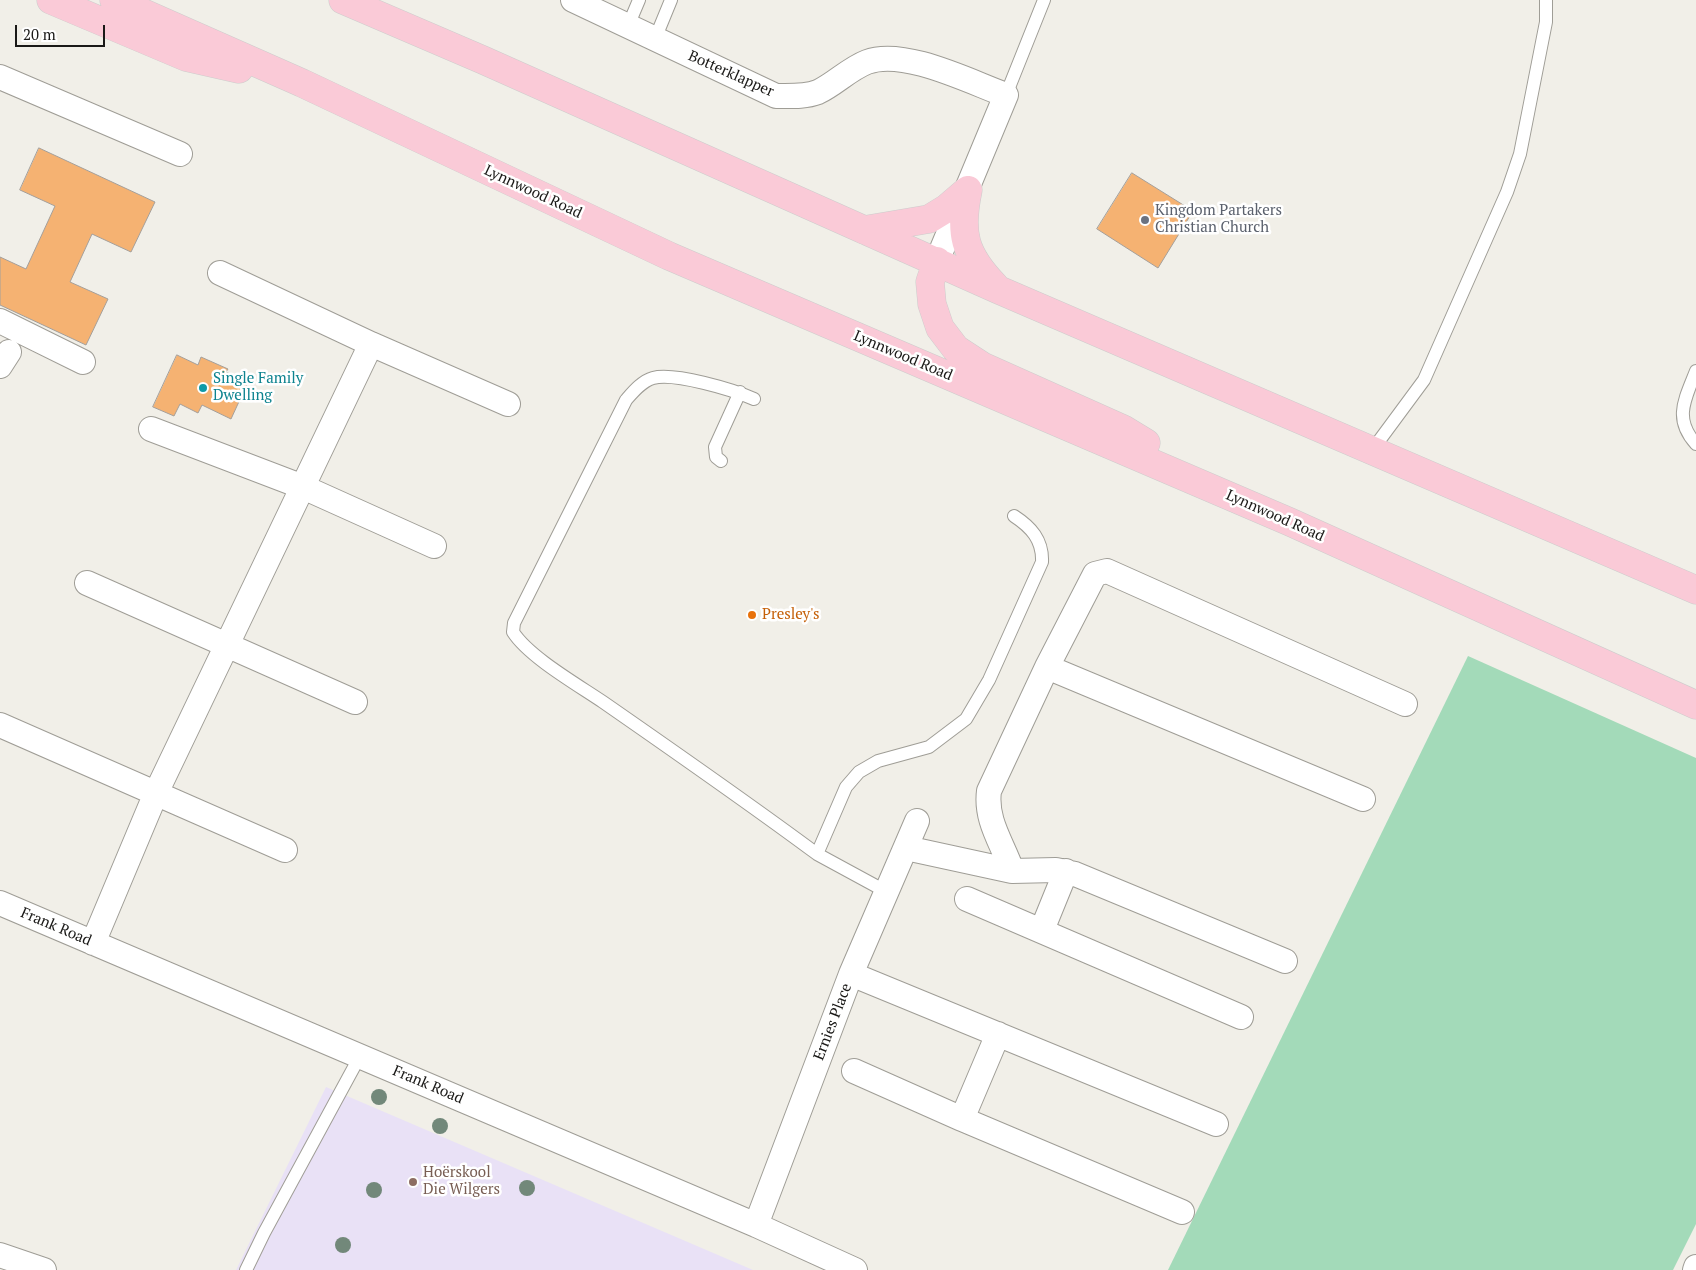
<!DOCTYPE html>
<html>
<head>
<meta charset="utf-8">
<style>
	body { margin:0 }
	#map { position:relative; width:1696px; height:1270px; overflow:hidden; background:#f1efe8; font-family:"PT Serif",serif }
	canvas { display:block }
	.scale { position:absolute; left:15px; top:25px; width:90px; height:22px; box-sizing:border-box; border:2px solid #1a1917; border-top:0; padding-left:6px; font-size:15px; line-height:18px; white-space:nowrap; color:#1a1917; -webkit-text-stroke:4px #fff; paint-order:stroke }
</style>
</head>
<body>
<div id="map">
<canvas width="1696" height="1270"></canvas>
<div class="scale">20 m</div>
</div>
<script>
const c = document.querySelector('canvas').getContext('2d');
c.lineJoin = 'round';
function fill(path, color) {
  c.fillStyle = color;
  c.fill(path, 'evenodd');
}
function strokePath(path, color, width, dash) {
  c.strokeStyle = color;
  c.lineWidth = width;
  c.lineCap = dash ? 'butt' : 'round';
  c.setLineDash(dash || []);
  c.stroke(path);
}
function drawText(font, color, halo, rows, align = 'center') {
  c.font = font + ' "PT Serif",serif';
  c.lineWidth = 5;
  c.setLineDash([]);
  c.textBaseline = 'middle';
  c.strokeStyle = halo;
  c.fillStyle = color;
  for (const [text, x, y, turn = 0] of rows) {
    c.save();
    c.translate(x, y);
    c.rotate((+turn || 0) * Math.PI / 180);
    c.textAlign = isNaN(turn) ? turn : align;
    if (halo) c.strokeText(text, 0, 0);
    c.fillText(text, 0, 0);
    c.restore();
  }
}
fill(new Path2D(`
	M326 1087 753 1270H236Z`), '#e9e1f6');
fill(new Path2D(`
	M1468 656 1696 758V1224L1673 1270H1168Z`), '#a3dab9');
const building = new Path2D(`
	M39 148 155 202 131 252 92 234 70 282 108 299 86 345 0 305V257L26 269 55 206 20 190Z
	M1132 173 1193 211 1158 268 1097 229Z
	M177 355 198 365 201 357 228 369 226 372 248 382 231 419 202 405 198 413 180 404 174 416 153 407Z`);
fill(building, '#f5b272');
strokePath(building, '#a49f9a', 1);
const lane = new Path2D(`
	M628 26 639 0
	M655 39 671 0
	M1006 95 1044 0
	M1696 371C1685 399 1673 419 1696 444
	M754 399C734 390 674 372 653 378 642 381 633 392 626 400L514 623 513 632C529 657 578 685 603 702 675 752 747 802 817 854L846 787 859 772 878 761 929 747 966 719 989 680 1042 562C1043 540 1031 527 1014 516
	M1373 449 1424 380 1507 192 1520 154 1546 22V0
	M721 461 716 457 715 447 740 392
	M817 854 887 892
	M246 1270 264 1233 360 1056`);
const street = new Path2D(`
	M573 0 776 96C790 96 805 97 818 92 835 84 849 69 867 62 904 48 970 82 1006 95L937 261
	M0 77 180 154
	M220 273 371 344 508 404
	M0 321 83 362
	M0 366 9 352
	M151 429 303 487 434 546
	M87 583 355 702
	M1047 667 1363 799
	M0 725 285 850
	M906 848 1012 871 1056 870 1075 874 1285 961
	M1012 871C1003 844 985 821 989 791L1047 667 1095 574 1107 571 1405 704
	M967 899 1241 1017
	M0 903 756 1225 855 1270
	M1042 930 1066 871
	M93 943 156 793 371 344
	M851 974 1216 1124
	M854 1071 962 1119 998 1034
	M962 1119 1182 1212
	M756 1225 851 974 917 821
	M0 1255 44 1270
	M1695 1270 1696 1267`);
const primary = new Path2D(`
	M51 0 186 57 239 69
	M114 0 302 83 669 256 1290 522 1696 705
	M343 0 483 60 999 290 1696 590
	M968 190C959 233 964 254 995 286
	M864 230 929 219 947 208 968 190
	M937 261 930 282 932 304 940 328 956 349 982 366 1123 429 1146 443`);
strokePath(lane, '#9f9d96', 14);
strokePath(street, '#9f9d96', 26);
strokePath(primary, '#cdcccc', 29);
strokePath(lane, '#fff', 12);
strokePath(street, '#fff', 24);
strokePath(primary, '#facad7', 28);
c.fillStyle = '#72887a';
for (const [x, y] of [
	[379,1097],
	[440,1126],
	[527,1188],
	[374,1190],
	[343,1245]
]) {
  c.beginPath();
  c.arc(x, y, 8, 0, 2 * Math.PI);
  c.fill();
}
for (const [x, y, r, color] of [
	[1145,220,5,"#6b7280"],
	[203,388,5,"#0f9aa8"],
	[752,615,5,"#e8710a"],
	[413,1182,5,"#8d6e63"]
]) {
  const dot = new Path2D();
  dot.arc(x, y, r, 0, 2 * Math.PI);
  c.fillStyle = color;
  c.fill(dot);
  strokePath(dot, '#fff', 2);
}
drawText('15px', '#1a1917', '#fff', [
	["Botterklapper",731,74,24],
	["Lynnwood Road",533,192,25],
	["Lynnwood Road",903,356,23],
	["Lynnwood Road",1275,516,24],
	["Frank Road",56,927,23],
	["Ernies Place",833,1022,-69],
	["Frank Road",428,1085,23]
]);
drawText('15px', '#5b616d', '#fff', [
	["Kingdom Partakers",1155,211],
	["Christian Church",1155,228]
], 'left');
drawText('15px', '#0d838f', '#fff', [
	["Single Family",213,379],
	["Dwelling",213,396]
], 'left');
drawText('15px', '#c56008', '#fff', [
	["Presley's",762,615]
], 'left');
drawText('15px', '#785e54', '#fff', [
	["Hoërskool",423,1173],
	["Die Wilgers",423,1190]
], 'left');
</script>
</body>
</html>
